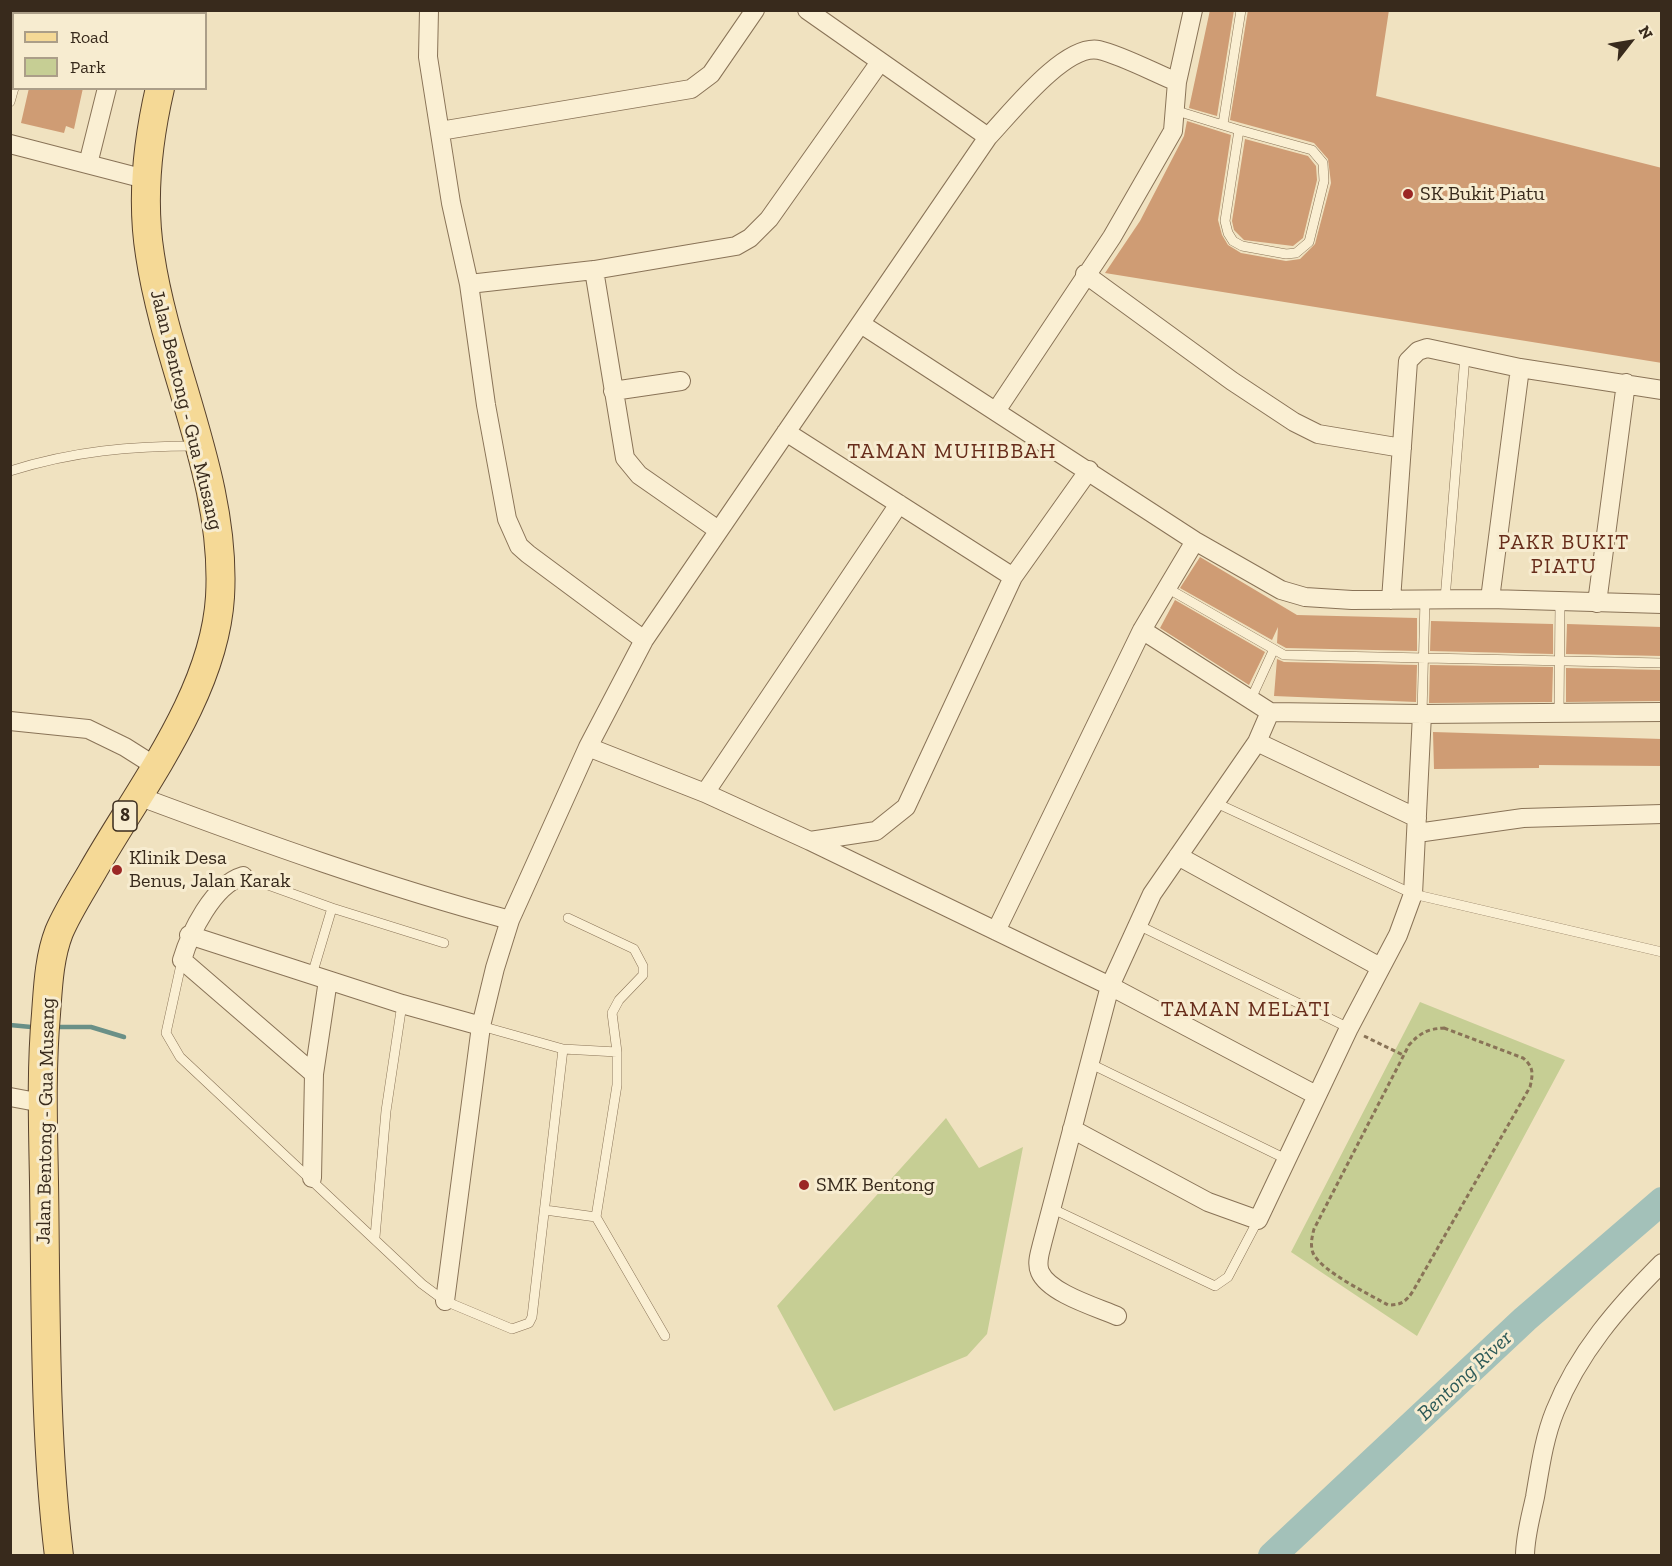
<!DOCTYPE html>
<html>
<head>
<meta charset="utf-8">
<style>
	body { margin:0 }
	#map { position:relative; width:1672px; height:1566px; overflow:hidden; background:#f0e2c0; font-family:"Zilla Slab",serif }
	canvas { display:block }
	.frame { position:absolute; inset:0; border:12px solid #382a1c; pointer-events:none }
	.legend { position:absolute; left:12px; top:12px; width:195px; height:78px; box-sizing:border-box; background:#f7ecd0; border:2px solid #ab9e88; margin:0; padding:8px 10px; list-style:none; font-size:18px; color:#382a1c }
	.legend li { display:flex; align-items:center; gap:12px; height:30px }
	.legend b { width:30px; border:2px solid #ab9e88 }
	.north { position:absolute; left:1600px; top:12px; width:60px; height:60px; -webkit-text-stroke:4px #f7ecd0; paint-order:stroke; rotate:59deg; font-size:16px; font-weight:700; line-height:24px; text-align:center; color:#382a1c }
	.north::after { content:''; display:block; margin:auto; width:21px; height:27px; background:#382a1c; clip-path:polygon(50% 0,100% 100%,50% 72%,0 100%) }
</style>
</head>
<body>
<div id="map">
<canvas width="1672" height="1566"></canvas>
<div class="frame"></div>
<ul class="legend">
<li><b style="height:8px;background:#f5d996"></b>Road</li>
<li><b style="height:16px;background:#c6ce94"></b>Park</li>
</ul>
<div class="north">N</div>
</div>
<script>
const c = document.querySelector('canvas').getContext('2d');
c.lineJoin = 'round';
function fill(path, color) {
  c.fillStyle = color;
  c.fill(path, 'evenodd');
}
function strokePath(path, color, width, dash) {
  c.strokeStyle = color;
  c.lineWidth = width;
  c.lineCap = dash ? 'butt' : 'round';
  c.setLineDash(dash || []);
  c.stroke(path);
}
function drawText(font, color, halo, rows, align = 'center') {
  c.font = font + ' "Zilla Slab",serif';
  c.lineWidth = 6;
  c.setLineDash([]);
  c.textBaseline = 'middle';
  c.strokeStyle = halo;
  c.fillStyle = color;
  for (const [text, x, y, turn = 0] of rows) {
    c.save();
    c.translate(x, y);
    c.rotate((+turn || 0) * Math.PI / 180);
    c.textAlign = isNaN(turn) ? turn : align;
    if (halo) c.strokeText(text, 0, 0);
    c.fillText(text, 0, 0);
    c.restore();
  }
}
fill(new Path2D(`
	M1420 1002 1565 1060 1417 1336 1291 1252Z
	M946 1118 979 1168 1023 1147 987 1334 967 1356 834 1411 777 1306Z`), '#c6ce94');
strokePath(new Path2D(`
	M10 1025 31 1027
	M59 1027H91L124 1037`), '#6a9087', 4.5);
strokePath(new Path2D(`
	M1272 1556 1525 1319 1662 1201`), '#a3c1b9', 28);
fill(new Path2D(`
	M1210 10H1234L1217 116 1189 108Z
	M1248 10H1389L1376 96 1662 168V363L1105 273 1140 221 1184 136 1187 121 1231 135 1218 220 1222 235 1228 245 1241 253 1286 261 1300 259 1315 244 1331 183 1328 159 1314 143 1230 120Z
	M29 88H83L74 129 66 126 64 133 21 123Z
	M1245 139 1308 156 1316 166 1317 180 1303 238 1293 246 1244 240 1234 230 1232 221Z
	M1200 557 1297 615 1417 618V651L1286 648 1277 643 1278 627 1272 640 1180 588Z
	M1175 600 1265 652 1249 685 1160 628Z
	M1431 621 1553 624V654L1430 651Z
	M1567 624 1662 627V656L1566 654Z
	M1277 659 1284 662 1417 665 1416 702 1274 696Z
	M1430 665 1553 667 1552 702 1429 703Z
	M1566 668 1662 670V701L1566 702Z
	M1433 732 1662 739V766L1539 765V768L1434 769Z`), '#cf9c74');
const lane = new Path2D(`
	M31 14V10
	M10 102 14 88
	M1177 111 1239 130 1225 221 1228 233 1233 241 1242 246 1286 254 1296 253 1309 242 1324 181 1323 163 1312 150 1239 130
	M1223 124 1241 10
	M10 471C73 451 131 446 197 446
	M1167 588 1284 655 1662 663
	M1445 599 1465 356
	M1251 699 1273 651
	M1559 713 1560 603
	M1422 714 1425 599
	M1214 802 1413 894 1662 952
	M243 876 332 908 444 943
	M568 918 634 949 643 966V975L619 1000 612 1013 617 1052V1085L596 1217 665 1336
	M1140 926 1349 1028
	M182 960 166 1033 180 1057 422 1284 445 1301 512 1329 529 1323 532 1317 563 1049
	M312 975 332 908
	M481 1026 563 1049 617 1052
	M1091 1064 1286 1159
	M1053 1209 1215 1286 1228 1277 1258 1220
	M545 1210 596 1217
	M375 1237 386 1111 402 1004`);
const street = new Path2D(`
	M429 10 428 57 451 203 469 284 486 405 507 519 519 546 528 554 644 640
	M807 10 988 137
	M126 14V10
	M440 131 691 89 711 74 755 10
	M10 144 145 179
	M88 164 107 88
	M594 270 625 458 639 475 718 530
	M1085 274 1232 381 1294 422 1318 434 1402 448
	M469 284 594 270 736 246 750 238 769 219 880 62
	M861 324 1195 541 1281 590 1305 597 1352 600 1490 599 1662 604
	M613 391 681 381
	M996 411 1112 237 1173 131 1177 82 1193 10
	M786 432 1013 577
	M1490 599 1520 368
	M1391 600 1408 361 1418 351 1427 348 1520 368 1662 390
	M1597 603 1626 383
	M1142 630 1270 712 1422 714 1662 712
	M10 721 88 729 125 747 155 766
	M1257 742 1417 818
	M588 747 705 793 810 841 876 831 906 807 1013 577 1089 470
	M705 793 899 504
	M138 796C261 842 383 886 510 920
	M1417 833 1523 818 1662 814
	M810 841 1110 986 1316 1095
	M1178 856 1380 967
	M243 876C213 885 190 933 182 960L314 1074
	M996 931 1142 630 1195 541
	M189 935 402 1004 481 1026
	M10 1097 42 1103
	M1072 1129 1208 1202 1258 1220 1349 1028 1398 935 1413 894 1422 714
	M312 1178 314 1074 328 980
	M445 1301 481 1026 495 968 510 920 588 747 644 640 988 137C1010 114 1065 43 1099 50 1121 55 1155 73 1177 82
	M1117 1316C1096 1307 1049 1293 1040 1272 1036 1263 1040 1253 1042 1244L1110 986 1152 894 1257 742 1270 712
	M1525 1556C1525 1536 1531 1516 1535 1497 1540 1468 1544 1438 1555 1411 1578 1353 1618 1307 1662 1263`);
const primary = new Path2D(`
	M181 14 182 10
	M59 1556C44 1432 46 1307 44 1182 43 1126 41 1070 46 1014 48 987 49 958 59 932 68 911 81 891 92 872 139 789 214 695 220 597 227 480 167 369 150 255 141 199 147 144 160 88`);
strokePath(lane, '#897357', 10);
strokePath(street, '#897357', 20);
strokePath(primary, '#57412c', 30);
strokePath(new Path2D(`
	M1444 1028 1523 1058C1534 1067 1533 1074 1530 1087L1413 1291C1406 1302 1401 1305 1388 1305 1369 1294 1322 1272 1313 1253 1310 1245 1312 1237 1314 1229L1409 1045C1420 1033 1427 1029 1444 1028Z
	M1364 1036 1403 1055`), '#897357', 3, [4.5, 3]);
strokePath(lane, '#faefd3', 9);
strokePath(street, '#faefd3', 18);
strokePath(primary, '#f5d996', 28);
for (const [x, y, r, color] of [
	[1408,194,6,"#9b2725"],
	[117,870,6,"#9b2725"],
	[804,1185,6,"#9b2725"]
]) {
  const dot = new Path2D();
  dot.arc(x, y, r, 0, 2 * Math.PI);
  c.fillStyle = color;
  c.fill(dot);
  strokePath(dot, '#f7ecd0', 2);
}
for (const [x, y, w] of [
	[125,816,24]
]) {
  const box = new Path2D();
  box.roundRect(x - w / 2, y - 15, w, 30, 4.5);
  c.fillStyle = '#f7ecd0';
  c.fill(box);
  strokePath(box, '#382a1c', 1.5);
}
drawText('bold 18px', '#382a1c', null, [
	["8",125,816]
]);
drawText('20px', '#382a1c', '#f7ecd0', [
	["SK Bukit Piatu",1420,194],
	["Klinik Desa",129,858],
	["Benus, Jalan Karak",129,881],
	["SMK Bentong",816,1185]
], 'left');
drawText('20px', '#382a1c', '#f7ecd0', [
	["Jalan Bentong - Gua Musang",186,410,76],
	["Jalan Bentong - Gua Musang",46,1121,-89]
]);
c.letterSpacing = '1.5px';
drawText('21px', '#672c1a', '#f7ecd0', [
	["TAMAN MUHIBBAH",952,452],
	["PAKR BUKIT",1564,543],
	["PIATU",1564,567],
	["TAMAN MELATI",1246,1010]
]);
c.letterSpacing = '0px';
drawText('italic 21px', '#2b5957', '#f7ecd0', [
	["Bentong River",1465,1376,-43]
]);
</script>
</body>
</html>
